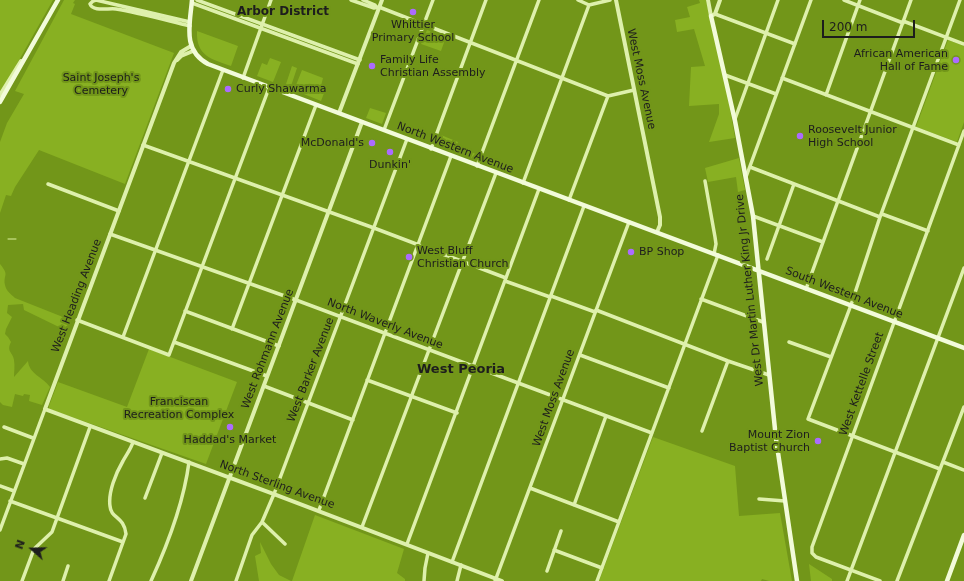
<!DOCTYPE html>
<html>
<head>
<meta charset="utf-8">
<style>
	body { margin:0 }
	#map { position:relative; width:964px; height:581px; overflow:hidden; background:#729619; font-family:"DejaVu Sans",sans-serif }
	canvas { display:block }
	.north { position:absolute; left:12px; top:529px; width:40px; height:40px; -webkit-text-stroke:3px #729619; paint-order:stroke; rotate:290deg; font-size:11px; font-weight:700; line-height:16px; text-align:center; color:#1d1d1d }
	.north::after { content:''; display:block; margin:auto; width:14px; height:18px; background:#1d1d1d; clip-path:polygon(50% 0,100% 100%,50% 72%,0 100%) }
	.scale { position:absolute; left:822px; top:20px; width:93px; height:18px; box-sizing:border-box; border:2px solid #1d1d1d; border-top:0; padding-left:5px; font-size:12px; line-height:14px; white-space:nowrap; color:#1d1d1d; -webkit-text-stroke:3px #729619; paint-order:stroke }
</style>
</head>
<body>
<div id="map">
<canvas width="964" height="581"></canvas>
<div class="north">N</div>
<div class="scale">200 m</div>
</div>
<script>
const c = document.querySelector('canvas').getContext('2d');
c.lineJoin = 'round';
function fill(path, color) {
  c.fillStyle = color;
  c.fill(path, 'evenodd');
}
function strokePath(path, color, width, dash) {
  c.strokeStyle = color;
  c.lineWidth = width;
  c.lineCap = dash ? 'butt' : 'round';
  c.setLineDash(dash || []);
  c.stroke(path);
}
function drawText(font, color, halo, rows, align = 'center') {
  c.font = font + ' "DejaVu Sans",sans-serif';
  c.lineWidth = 4;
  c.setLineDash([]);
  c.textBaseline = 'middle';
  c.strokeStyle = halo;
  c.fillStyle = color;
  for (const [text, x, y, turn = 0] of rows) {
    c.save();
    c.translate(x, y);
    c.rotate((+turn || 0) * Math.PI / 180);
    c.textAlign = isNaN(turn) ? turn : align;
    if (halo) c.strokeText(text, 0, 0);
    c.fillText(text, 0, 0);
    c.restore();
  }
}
fill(new Path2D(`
	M0 0H53L0 94Z
	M64 0H75L73 3 75 4 71 14 174 53 125 184 39 150 15 187 11 196 6 195 0 213V142L7 123 24 94 15 91Z
	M699 0H706L726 86 735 138 709 142 719 114V104L689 106 691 67 705 66 694 29 677 32 675 20 690 17 687 7 700 3Z
	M427 30 446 37 441 51 421 44Z
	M197 31 238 46 231 66C211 59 196 56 197 31Z
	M948 40 964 46V122L957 142 916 127Z
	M270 58 281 62 273 82 257 76 262 63 267 65Z
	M292 66 297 68 290 89 285 87Z
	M302 70 323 78 321 86 326 88 321 101 294 90Z
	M370 108 386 113 382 124 366 118Z
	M441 135 458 142 454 152 437 146Z
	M458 148 476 154 474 159 456 153Z
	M739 158 745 190 738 192 736 177 708 182 705 168Z
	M0 264C10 276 3 274 5 285 6 291 11 294 15 298L68 319 67 328H61L24 310 23 304 8 305 7 313 12 317 6 329 5 334 8 337 11 342C6 352 13 352 14 360 15 366 14 372 14 377L28 361C29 374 43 377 50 387L42 405 29 401 30 395 24 394 23 396 15 394 12 407 3 405 0 402Z
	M149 349 237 382 206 464 49 409V406L58 382 127 407Z
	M653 437 735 466 739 516 780 513 792 581H769L762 579 761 581H599Z
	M315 515 404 549 397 573 405 579V581H292Z
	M260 542 271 564 279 575 291 581H259L255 556 261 553Z
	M809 564 832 579V581H811Z`), '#88b022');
strokePath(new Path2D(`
	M8 239H16`), '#ddf29f', 1);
strokePath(new Path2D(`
	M197 0 360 60
	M351 0 374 8 379 7 608 96 634 90
	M363 0 375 5 376 7
	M578 0 589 5 610 0
	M844 0 903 23
	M192 3 358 64
	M715 14 795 44
	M903 21 964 44
	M190 26C165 20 140 13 116 9 108 8 93 12 90 4L93 1 96 0 190 22
	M725 75 776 94
	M243 78 271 0
	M782 78 959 145
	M826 95 860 0
	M735 119 778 0
	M384 130 433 0
	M143 145 374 228 506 278
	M431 149 486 0
	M477 166 539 0
	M750 167 880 217
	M746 177 811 0
	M705 181 715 237 716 244 714 254
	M523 183 589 5
	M48 184 119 211
	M569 200 608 96
	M882 214 928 231
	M753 216 823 242
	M110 234 296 300 652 433
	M767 259 794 184
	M505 281 550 297
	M806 289 911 0
	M551 296 595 312
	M701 299 763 322
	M596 310 728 361 769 375
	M185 311 279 346
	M77 320 169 355 269 88
	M232 329 316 105
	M123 337 223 70
	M174 342 267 376
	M789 342 831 357
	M580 355 669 388
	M367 380 457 413
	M264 386 353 420
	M4 427 33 438
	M702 431 728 361
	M0 459 7 458 24 464
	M943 462 964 470
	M940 469 808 419 851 305 880 217 960 0
	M0 486 14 491
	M530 488 619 522
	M145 498 162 453
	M759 499 785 501
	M10 501 123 542
	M574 505 606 416
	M319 510 451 156
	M262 522 285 544
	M362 527 496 173
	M0 530 45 409
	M407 544 539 189
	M554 550 602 568
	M452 562 584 206
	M547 571 561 531
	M22 581 34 549 52 532 90 427
	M63 581 68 566
	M109 581 126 534C124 516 111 519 110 506 108 492 116 473 123 461 126 455 131 449 133 442
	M151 581C167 546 184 501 189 462
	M236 581 252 535 262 522 274 494 407 139
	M424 581 425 568 428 553
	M457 581 461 565
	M495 581 629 222
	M597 581 718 255
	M847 581 964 268
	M880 581 816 557 812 553V547L964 131
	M897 581 964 407`), '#def0ac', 3.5);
strokePath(new Path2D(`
	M616 0 660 217V225L657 232
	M708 0 711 16 715 14 720 0
	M191 46 181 52 174 63 45 409 274 494 502 581
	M177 60 181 56 193 51
	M0 95 21 61
	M339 113 382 0
	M191 581 362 122`), '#def0ac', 4);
strokePath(new Path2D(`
	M192 0C190 24 182 50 208 64L964 348
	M711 16 735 121 753 216 776 439 797 581
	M0 102 58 0
	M947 581 964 535`), '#f2fbda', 4.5);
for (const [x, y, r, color] of [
	[413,12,4,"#ac6bff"],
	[956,60,4,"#ac6bff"],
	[372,66,4,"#ac6bff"],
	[228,89,4,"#ac6bff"],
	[800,136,4,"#ac6bff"],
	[372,143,4,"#ac6bff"],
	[390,152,4,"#ac6bff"],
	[631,252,4,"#ac6bff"],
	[409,257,4,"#ac6bff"],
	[230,427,4,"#ac6bff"],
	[818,441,4,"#ac6bff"]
]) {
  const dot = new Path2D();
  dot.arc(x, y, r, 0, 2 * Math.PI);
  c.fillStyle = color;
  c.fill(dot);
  strokePath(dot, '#729619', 1.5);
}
drawText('11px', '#1d1d1d', '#729619', [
	["Whittier",413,25,"center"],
	["Primary School",413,38,"center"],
	["African American",948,54,"right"],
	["Hall of Fame",948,67,"right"],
	["Family Life",380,60],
	["Christian Assembly",380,73],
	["Curly Shawarma",236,89],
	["Roosevelt Junior",808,130],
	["High School",808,143],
	["McDonald's",364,143,"right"],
	["Dunkin'",390,165,"center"],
	["West Bluff",417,251],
	["Christian Church",417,264],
	["BP Shop",639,252],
	["Mount Zion",810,435,"right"],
	["Baptist Church",810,448,"right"],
	["Haddad's Market",230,440,"center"]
], 'left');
drawText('11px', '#1c1d1b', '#729619', [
	["Saint Joseph's",101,78],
	["Cemetery",101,91],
	["Franciscan",179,402],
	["Recreation Complex",179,415]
]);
drawText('11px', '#1d1d1d', '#729619', [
	["West Moss Avenue",641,79,78],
	["North Western Avenue",455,148,21],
	["West Dr Martin Luther King Jr Drive",750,290,-96],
	["South Western Avenue",844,293,21],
	["West Heading Avenue",77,296,-69],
	["North Waverly Avenue",385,324,21],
	["West Rohmann Avenue",268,349,-69],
	["West Barker Avenue",311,370,-69],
	["West Kettelle Street",862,384,-70],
	["West Moss Avenue",554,398,-70],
	["North Sterling Avenue",277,485,20]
]);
drawText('bold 12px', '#1d1d1d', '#729619', [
	["Arbor District",283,12]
]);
drawText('bold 13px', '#1d1d1d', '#729619', [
	["West Peoria",461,370]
]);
</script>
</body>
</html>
